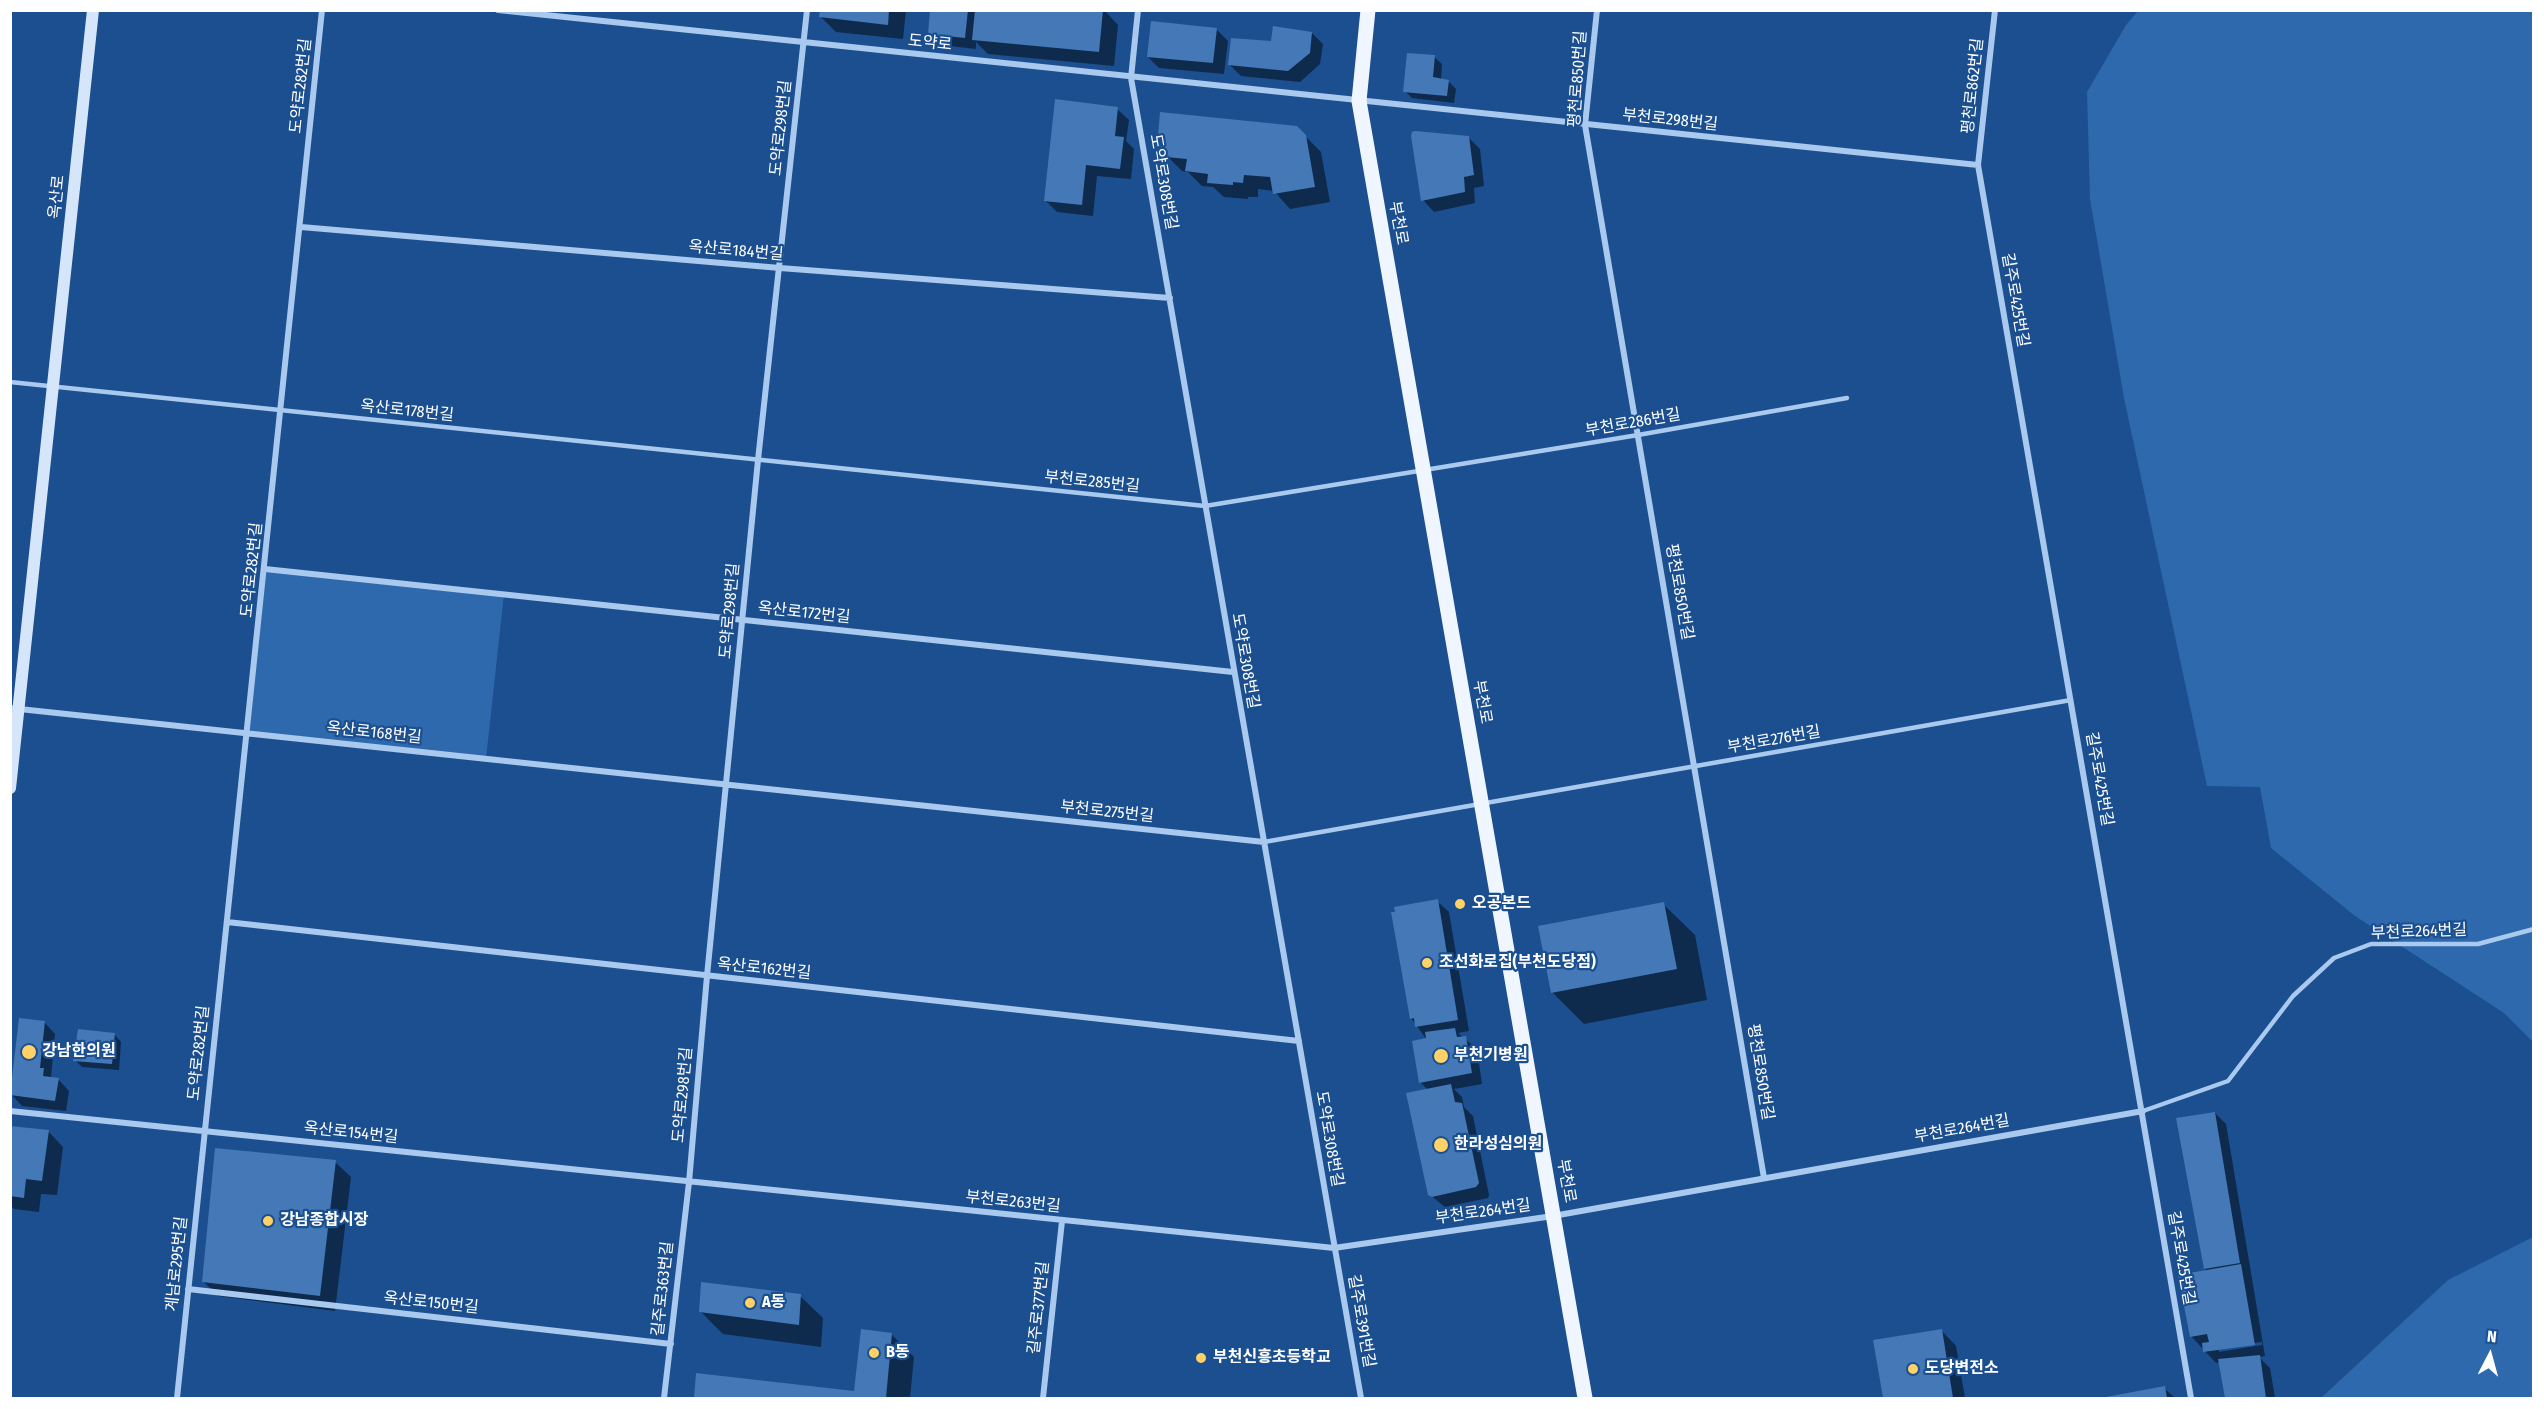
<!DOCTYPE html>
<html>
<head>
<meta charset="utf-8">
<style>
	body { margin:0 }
	#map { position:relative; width:2544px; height:1409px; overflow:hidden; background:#1b4f8f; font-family:"Fira Sans Condensed",sans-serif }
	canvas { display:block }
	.frame { position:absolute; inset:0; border:12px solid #fff; pointer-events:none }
	.north { position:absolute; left:2460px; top:1325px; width:60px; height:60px; -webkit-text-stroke:4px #1b4f8f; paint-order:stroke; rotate:6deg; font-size:16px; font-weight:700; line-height:24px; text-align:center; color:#fff }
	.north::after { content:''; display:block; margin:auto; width:21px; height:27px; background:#fff; clip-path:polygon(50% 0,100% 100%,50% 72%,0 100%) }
</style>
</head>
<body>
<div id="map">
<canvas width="2544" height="1409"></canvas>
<div class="frame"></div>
<div class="north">N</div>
</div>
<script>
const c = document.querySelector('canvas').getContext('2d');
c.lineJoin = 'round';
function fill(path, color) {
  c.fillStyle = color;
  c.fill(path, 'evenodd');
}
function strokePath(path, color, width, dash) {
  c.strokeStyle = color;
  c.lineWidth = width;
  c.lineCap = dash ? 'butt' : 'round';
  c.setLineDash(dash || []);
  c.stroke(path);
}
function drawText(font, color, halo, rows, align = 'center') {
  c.font = font + ' "Fira Sans Condensed","Noto Sans KR",sans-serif';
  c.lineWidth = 4.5;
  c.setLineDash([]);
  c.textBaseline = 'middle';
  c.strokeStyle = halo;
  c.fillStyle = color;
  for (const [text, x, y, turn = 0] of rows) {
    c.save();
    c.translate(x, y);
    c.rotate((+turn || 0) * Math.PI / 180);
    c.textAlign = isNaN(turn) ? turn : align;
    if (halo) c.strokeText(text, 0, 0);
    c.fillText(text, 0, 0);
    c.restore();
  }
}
fill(new Path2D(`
	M2138 11H2533V1042L2504 1013 2355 916 2271 848 2260 787 2207 786 2124 398 2090 199 2087 92 2126 25Z
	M265 569 504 594 486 759 248 733Z
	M2533 1237V1398H2321L2448 1280Z`), '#2e69ad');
fill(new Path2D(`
	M822 10H906L903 39 836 32 821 17Z
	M932 10H1104L1118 25 1114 66 988 54 976 42V49L941 45 929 33Z
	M1216 29 1228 41 1224 74 1159 68 1148 57Z
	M1312 33 1323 44 1320 64 1300 82 1241 76 1229 64Z
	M1434 57 1442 64 1441 80 1448 81 1456 89 1454 103 1412 98 1405 91Z
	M1117 109 1129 120 1126 141 1134 149 1131 179 1097 176 1093 216 1057 212 1045 200Z
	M1296 127 1321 152 1330 202 1290 209 1274 191 1258 189V197H1248V199L1224 197 1213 187 1202 186 1188 172 1182 171 1158 147Z
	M1468 137 1480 149 1484 186 1474 188 1475 203 1434 212 1423 200Z
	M1437 901 1449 912 1469 1031 1458 1033 1477 1049 1482 1084 1454 1089 1462 1097 1464 1107 1473 1116 1489 1195 1488 1198 1445 1207 1429 1194 1428 1090 1420 1082 1427 1040 1411 1018Z
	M1663 904 1695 935 1707 1000 1584 1024 1552 992Z
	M44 1022 55 1034 51 1077 58 1079 69 1091 66 1111 22 1106 11 1094Z
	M114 1034 121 1042 119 1070 82 1067 75 1060Z
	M2215 1113 2226 1124 2265 1356 2259 1357 2270 1368 2275 1398H2227L2220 1362 2216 1363 2191 1336 2208 1272 2205 1269ZM2262 1342V1345L2219 1352V1348Z
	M10 1127 48 1131 63 1147 57 1195 41 1194 39 1212 14 1209 10 1205Z
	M335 1162 351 1177 335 1311 218 1296 203 1281Z
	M800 1296 823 1318 821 1347 723 1334 701 1312Z
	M1941 1330 1956 1346 1965 1398H1884L1875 1341Z
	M891 1334 914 1357 910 1398H695L698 1375 856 1392Z
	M2164 1388 2175 1398H2108Z`), '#0007');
fill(new Path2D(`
	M820 10H889L888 25 819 17Z
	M930 10H968L965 38 928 34Z
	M975 10H1103L1099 52 972 40Z
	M1151 21 1217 28 1213 63 1147 57Z
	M1273 26 1312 32 1310 53 1288 71 1228 65 1231 38 1271 41Z
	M1407 53 1435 55 1433 77 1449 80 1447 96 1403 92Z
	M1055 99 1118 107 1115 136 1124 137 1120 169 1086 165 1082 205 1044 201Z
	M1160 112 1297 126 1306 135 1315 187 1273 194 1270 177 1244 175 1243 183 1233 182V185L1207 183 1208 174 1185 171 1187 159 1166 157V149L1157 148Z
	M1415 131 1469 136 1474 175 1464 177 1465 192 1421 201 1411 136 1412 132Z
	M1438 899 1458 1020 1415 1027 1414 1018 1410 1019 1391 912H1395L1394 907Z
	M1664 902 1677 969 1551 993 1538 926Z
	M19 1018 45 1021 40 1068H44L43 1076 59 1078 55 1101 10 1095Z
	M1455 1028 1457 1037 1466 1036 1472 1073 1419 1083 1412 1041 1426 1038 1425 1032Z
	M78 1029 115 1033 112 1064 73 1061Z
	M1451 1084 1455 1102 1462 1103 1479 1183 1476 1187 1432 1197 1428 1195 1406 1093Z
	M2215 1112 2240 1263 2204 1269 2176 1118Z
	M10 1126 49 1130 42 1181 26 1179 24 1198 10 1196Z
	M215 1148 336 1160 320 1296 202 1282Z
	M2241 1264 2255 1345 2203 1352 2202 1343 2209 1342 2207 1334 2190 1337 2178 1275Z
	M701 1282 801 1294 799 1325 699 1312Z
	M861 1329 892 1333 886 1398H694L696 1373 854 1391Z
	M1942 1329 1953 1398H1883L1873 1340Z
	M2260 1355 2266 1398H2225L2218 1359Z
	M2165 1386 2167 1398H2106V1397Z`), '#4478b7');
strokePath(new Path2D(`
	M10 382 1205 506 1638 435 1847 398
	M1264 842 2071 700
	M2143 1111 2228 1081 2293 996 2334 958 2371 944H2478L2534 929`), '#a9c9ee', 4.5);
strokePath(new Path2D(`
	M498 10 1978 165
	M1138 10 1131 78 1361 1398
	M1597 10 1585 125 1764 1178
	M1995 10 1978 165 2191 1398
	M301 227 780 268 1170 298
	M265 569 1233 672
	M10 708 1264 842
	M227 922 1299 1041
	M10 1111 1334 1248 1553 1216 2143 1111
	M188 1289 671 1344
	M177 1398 322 10
	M664 1398 689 1182 707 976 758 460 807 10
	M1043 1398 1062 1221`), '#a9c9ee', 6);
strokePath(new Path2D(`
	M10 788 93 10`), '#d6e6fa', 12);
strokePath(new Path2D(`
	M1368 10 1359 101 1585 1398`), '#f0f6ff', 15);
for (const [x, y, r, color] of [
	[1460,904,6,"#ffd166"],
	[1427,963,6,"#ffd166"],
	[29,1052,8,"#ffd166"],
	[1441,1056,8,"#ffd166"],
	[1441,1145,8,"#ffd166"],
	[268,1221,6,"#ffd166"],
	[750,1303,6,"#ffd166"],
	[874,1353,6,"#ffd166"],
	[1201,1358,6,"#ffd166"],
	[1913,1369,6,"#ffd166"]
]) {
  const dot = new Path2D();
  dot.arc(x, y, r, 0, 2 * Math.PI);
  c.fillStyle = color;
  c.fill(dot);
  strokePath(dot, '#1b4f8f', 2);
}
drawText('16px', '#fff', '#1b4f8f', [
	["도약로",930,43,6],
	["평천로850번길",1578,79,-86],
	["도약로282번길",301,86,-84],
	["평천로862번길",1973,86,-84],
	["부천로298번길",1670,120,6],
	["도약로298번길",781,128,-84],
	["도약로308번길",1163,182,80],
	["옥산로",57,197,-84],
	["부천로",1398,223,80],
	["옥산로184번길",736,251,5],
	["길주로425번길",2015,300,80],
	["옥산로178번길",407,411,6],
	["부천로286번길",1633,423,-10],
	["부천로285번길",1092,482,6],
	["도약로282번길",252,570,-84],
	["평천로850번길",1679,592,80],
	["도약로298번길",730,611,-85],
	["옥산로172번길",804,613,6],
	["도약로308번길",1245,661,80],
	["부천로",1482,702,80],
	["옥산로168번길",374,733,6],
	["부천로276번길",1774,740,-10],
	["길주로425번길",2099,779,80],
	["부천로275번길",1107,812,6],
	["부천로264번길",2419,932,-2],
	["옥산로162번길",764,969,6],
	["도약로282번길",199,1053,-84],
	["평천로850번길",1760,1072,81],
	["도약로298번길",683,1095,-85],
	["부천로264번길",1962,1129,-10],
	["옥산로154번길",351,1133,6],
	["도약로308번길",1329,1139,80],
	["부천로",1566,1181,80],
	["부천로263번길",1013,1202,6],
	["부천로264번길",1483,1212,-8],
	["길주로425번길",2181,1258,80],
	["계남로295번길",177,1264,-84],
	["길주로363번길",663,1289,-84],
	["옥산로150번길",431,1303,6],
	["길주로377번길",1039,1308,-84],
	["길주로391번길",1361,1321,80]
]);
drawText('bold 16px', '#fff', '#1b4f8f', [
	["오공본드",1472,904],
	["조선화로집(부천도당점)",1439,963],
	["강남한의원",42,1052],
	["부천기병원",1454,1056],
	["한라성심의원",1454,1145],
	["강남종합시장",280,1221],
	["A동",762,1303],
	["B동",886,1353],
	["부천신흥초등학교",1213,1358],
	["도당변전소",1925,1369]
], 'left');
</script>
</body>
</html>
